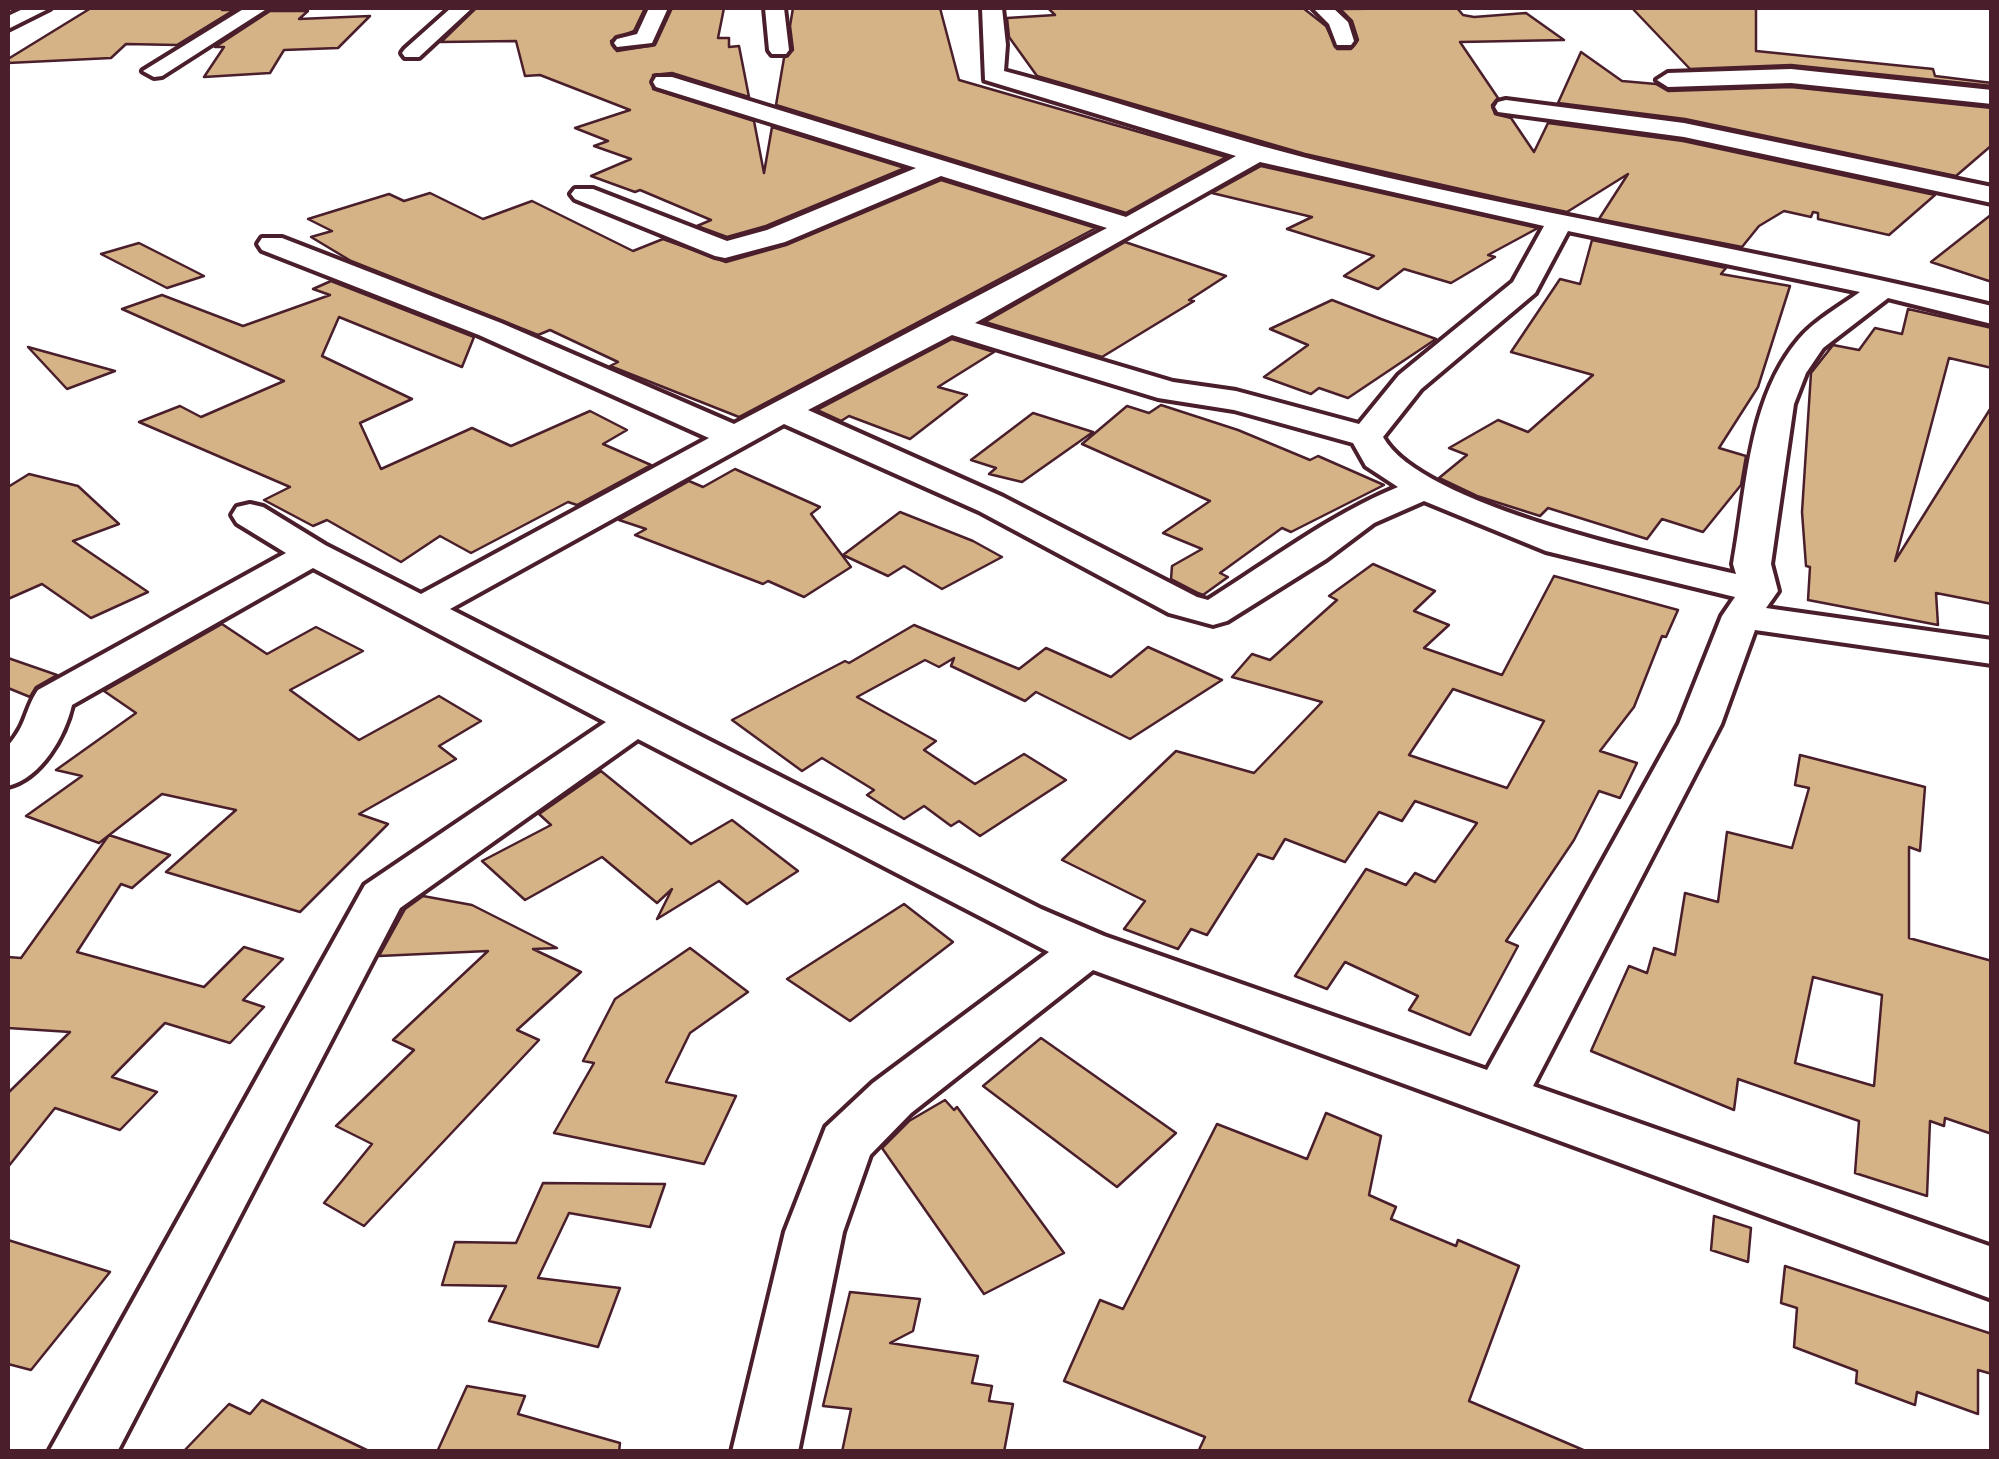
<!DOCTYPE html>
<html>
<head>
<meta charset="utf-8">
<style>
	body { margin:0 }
	#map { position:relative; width:1999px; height:1459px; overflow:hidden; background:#fff; font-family:Sriracha,sans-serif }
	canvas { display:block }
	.frame { position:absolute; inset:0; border:10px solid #4a1f2b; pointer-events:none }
</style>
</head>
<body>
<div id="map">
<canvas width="1999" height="1459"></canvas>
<div class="frame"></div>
</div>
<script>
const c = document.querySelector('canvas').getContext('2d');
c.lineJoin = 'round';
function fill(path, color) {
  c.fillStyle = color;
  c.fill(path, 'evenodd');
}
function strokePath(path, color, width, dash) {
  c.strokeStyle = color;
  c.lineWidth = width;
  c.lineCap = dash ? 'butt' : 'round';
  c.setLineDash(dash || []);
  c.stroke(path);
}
const building = new Path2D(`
	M91 8H224L222 10H234L177 45 126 44 111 58 8 63V59Z
	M476 8H645L634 31 611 41 617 51 655 45 672 8H724L718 38H729V47L739 46 749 97 672 73 653 75V89L754 121 764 173 772 127 905 168 766 226 727 237 697 226 711 220 640 190 635 192 591 176 631 159 594 146 608 141 575 128 630 110 540 75 525 76 516 41 441 42Z
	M793 8H940L959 80 1226 157 1126 213 776 105 784 58 793 50 790 26Z
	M1048 8H1303L1326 26 1337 49H1351L1358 40 1352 21 1340 9 1457 8 1463 15 1474 17 1526 13 1564 40 1460 42 1498 98 1492 105 1495 114 1511 118 1534 152 1548 123 1683 141 1935 195 1889 235 1818 219V213L1813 212 1811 217 1784 211 1759 226 1742 247 1599 219 1628 174 1567 212 1509 200 1305 154 1037 76 1009 37 1007 18 1055 15Z
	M1632 8H1756V51L1933 69 1935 76 1992 83V86L1791 65 1690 69Z
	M270 11H308L299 19 370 16 338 48 284 50 270 73 204 77 224 47H215Z
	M1581 52 1622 81 1656 84 1668 91 1791 87 1992 108V145L1956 176 1685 119 1558 103Z
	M1261 166 1538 228 1488 255 1495 257 1451 283 1404 269 1378 289 1344 276 1374 256 1287 229 1312 217 1212 193Z
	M941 180 1096 228 739 417 610 366 618 362 550 330 538 335 351 261 311 237 332 231 308 219 389 194 404 201 430 193 483 219 532 201 633 251 663 239 726 262 786 245Z
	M1992 214V282L1931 262Z
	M1592 240 1726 268 1721 274 1790 286 1758 387 1719 448 1746 456 1741 485 1703 532 1662 519 1647 539 1548 508 1540 516 1477 496 1439 478 1467 455 1449 448 1498 420 1528 432 1593 375 1511 352 1560 279 1580 284Z
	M1125 242 1226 276 1189 300 1194 301 1102 357 985 322Z
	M139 243 204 276 167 288 101 254Z
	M331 281 474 337 462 367 339 317 322 356 412 399 360 423 381 469 472 428 511 446 590 411 627 430 603 444 651 465 577 505 568 502 471 553 440 536 401 562 327 520 313 526 264 500 290 487 139 422 180 406 201 417 284 381 122 309 162 295 243 326 330 295 313 289Z
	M1332 300 1381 319 1436 339 1348 398 1319 388 1311 394 1264 377 1308 345 1270 329Z
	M1908 309 1992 328V368L1949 358 1895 561 1992 406V604L1936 593 1938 625 1808 600 1810 567 1806 566 1802 512 1811 373 1833 345 1859 350 1875 328 1902 334Z
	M952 339 994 352 938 387 967 395 910 439 849 416 841 421 817 410Z
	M28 347 115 371 67 389Z
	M1161 405 1238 430 1310 460 1318 456 1384 485 1291 532 1282 528 1220 573 1228 577 1203 595 1198 593 1171 579 1172 566 1202 549 1163 533 1210 501 1082 444 1127 406 1149 413Z
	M1033 413 1093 432 1022 482 989 474 996 468 971 460Z
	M735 469 820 507 811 514 851 567 804 597 768 581 763 584 635 535 646 529 619 520 689 481 703 487Z
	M29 474 78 486 119 524 73 541 148 592 91 618 42 584 8 599V487Z
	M900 512 973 541 1002 557 942 589 904 566 888 576 843 555Z
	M1373 564 1435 591 1414 611 1449 625 1424 648 1502 675 1554 576 1678 610 1666 637 1662 636 1634 707 1600 751 1637 763 1620 798 1599 791 1574 840 1506 941 1518 946 1470 1035 1409 1010 1418 996 1345 962 1327 989 1295 976 1366 869 1406 885 1415 873 1435 882 1477 823 1415 801 1402 821 1379 812 1345 862 1285 839 1273 859 1258 854 1207 935 1191 929 1178 949 1124 929 1145 901 1062 860 1176 751 1254 773 1322 702 1232 677 1252 654 1270 660 1337 600 1329 596ZM1453 689 1544 721 1507 788 1409 755Z
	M222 624 267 654 316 627 363 651 290 690 359 740 439 696 481 721 439 746 456 759 359 814 388 824 300 912 166 872 236 810 162 794 99 843 26 816 82 776 56 770 136 713 104 691Z
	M914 625 1019 669 1046 648 1111 677 1148 647 1222 680 1130 739 1036 692 1025 701 951 666 954 658 939 667 925 660 857 697 936 741 924 750 975 784 1024 754 1066 780 980 836 959 821 951 826 924 806 904 819 867 795 874 790 822 758 802 771 732 720 845 661 849 663Z
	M8 658 57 675 36 687 30 697 8 688Z
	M1800 755 1925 787 1920 851 1909 847V938L1992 961V1134L1945 1118 1944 1126 1930 1121 1927 1196 1855 1173 1859 1121 1738 1079 1734 1110 1591 1051 1629 966 1647 973 1654 948 1675 955 1685 893 1718 902 1727 832 1792 848 1809 788 1795 785ZM1813 977 1882 995 1874 1086 1795 1063Z
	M601 771 691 844 732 820 798 871 747 904 719 881 657 919 672 889 657 903 602 857 525 900 482 861 551 825 539 814Z
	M109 835 170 855 132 888 121 884 77 952 204 987 244 947 283 959 243 1000 264 1007 230 1043 165 1023 112 1077 157 1092 120 1130 55 1108 8 1167V1093L70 1032 8 1028V957L21 958Z
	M423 896 472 905 557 948 533 949 581 972 517 1030 539 1040 364 1226 324 1203 372 1144 336 1126 414 1050 393 1040 488 951 379 956 405 909Z
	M904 904 953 942 850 1021 787 979Z
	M690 948 748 992 690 1033 666 1082 736 1096 704 1164 554 1133 594 1063 583 1061 615 999Z
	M1041 1038 1176 1133 1117 1187 983 1086Z
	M945 1100 954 1110 957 1107 1064 1253 984 1294 882 1148 909 1121Z
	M1326 1113 1381 1136 1369 1195 1396 1207 1391 1219 1456 1246 1458 1240 1519 1266 1469 1401 1588 1452H1198L1205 1437 1064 1381 1100 1300 1123 1309 1217 1124 1307 1159Z
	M543 1183 665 1184 650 1227 569 1213 538 1278 620 1288 598 1347 489 1321 506 1286 442 1285 455 1242 516 1243Z
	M1714 1216 1751 1228 1748 1262 1711 1250Z
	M8 1240 110 1272 31 1370 8 1364Z
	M1785 1266 1992 1334V1374L1978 1370V1414L1917 1392 1915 1405 1856 1383 1857 1371 1794 1347 1797 1308 1781 1303Z
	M850 1292 920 1299 913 1331 890 1343 978 1356 972 1383 992 1386 989 1401 1013 1404 1004 1452H842L851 1409 823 1406Z
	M467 1386 525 1396 518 1414 620 1443 619 1452H437Z
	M262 1400 371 1452H183L229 1404 250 1414Z`);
fill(building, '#d5b387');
strokePath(building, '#4a1f2b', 2.5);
const minor = new Path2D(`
	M25 8H50L8 29V16Z
	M245 8H268L162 76 154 77 143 71Z
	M451 8H472L419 57H405L402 53 405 49Z
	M649 8H668L652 43 617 47 614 43 617 39 637 34Z
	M765 8H784L789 50 786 54H772L769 50Z
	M982 8H1002L1006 45 1004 71C1119 101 1231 141 1347 168 1561 219 1779 254 1992 306V324L1888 298 1823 348 1806 373 1794 404 1771 564 1778 591 1766 608 1992 640V664L1755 630 1721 724 1533 1086 1992 1247V1299L1093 970 911 1113 870 1155 843 1232 798 1452H732L785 1232 826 1127 873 1083 1049 952 638 739 400 908 117 1452H49L365 885 606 722 313 568 72 705C65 736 41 778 8 786V746C28 723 24 711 38 690L286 553 237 523 232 515 237 507 250 504 263 507 325 545 421 594 709 438 479 335 262 250 258 244 262 238H282L501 323 734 424 1107 228 941 176 785 242 725 258 715 256 575 199 571 194 575 189H593L727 241 767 230 916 168 656 87 653 82 656 77H672L1126 217 1236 156 985 80ZM1260 162 1544 226 1513 282 1399 375 1359 424 1236 391 1173 382 975 323ZM1568 231 1860 292C1841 306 1815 320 1799 339 1748 399 1747 489 1733 564L1736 574C1658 556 1420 505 1383 437L1421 389 1535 293ZM952 335 1158 398 1234 410 1353 443 1366 466 1398 487C1330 515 1270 561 1208 600L1197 597 1003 497 808 410ZM784 424 979 511 1169 613 1213 625 1227 621 1326 559 1374 523 1424 501 1546 551 1735 597 1722 616 1679 724 1487 1070 1104 936 1041 909 450 609Z
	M1313 8H1333L1348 22 1354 41 1351 45H1337L1329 24Z
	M1791 69 1992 90V104L1791 83 1668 87 1657 80 1668 73Z
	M1506 100 1684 123 1992 187V203L1684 137 1498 112 1495 107 1498 102Z`);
strokePath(minor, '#4a1f2b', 8);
fill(minor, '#fff');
</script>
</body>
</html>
